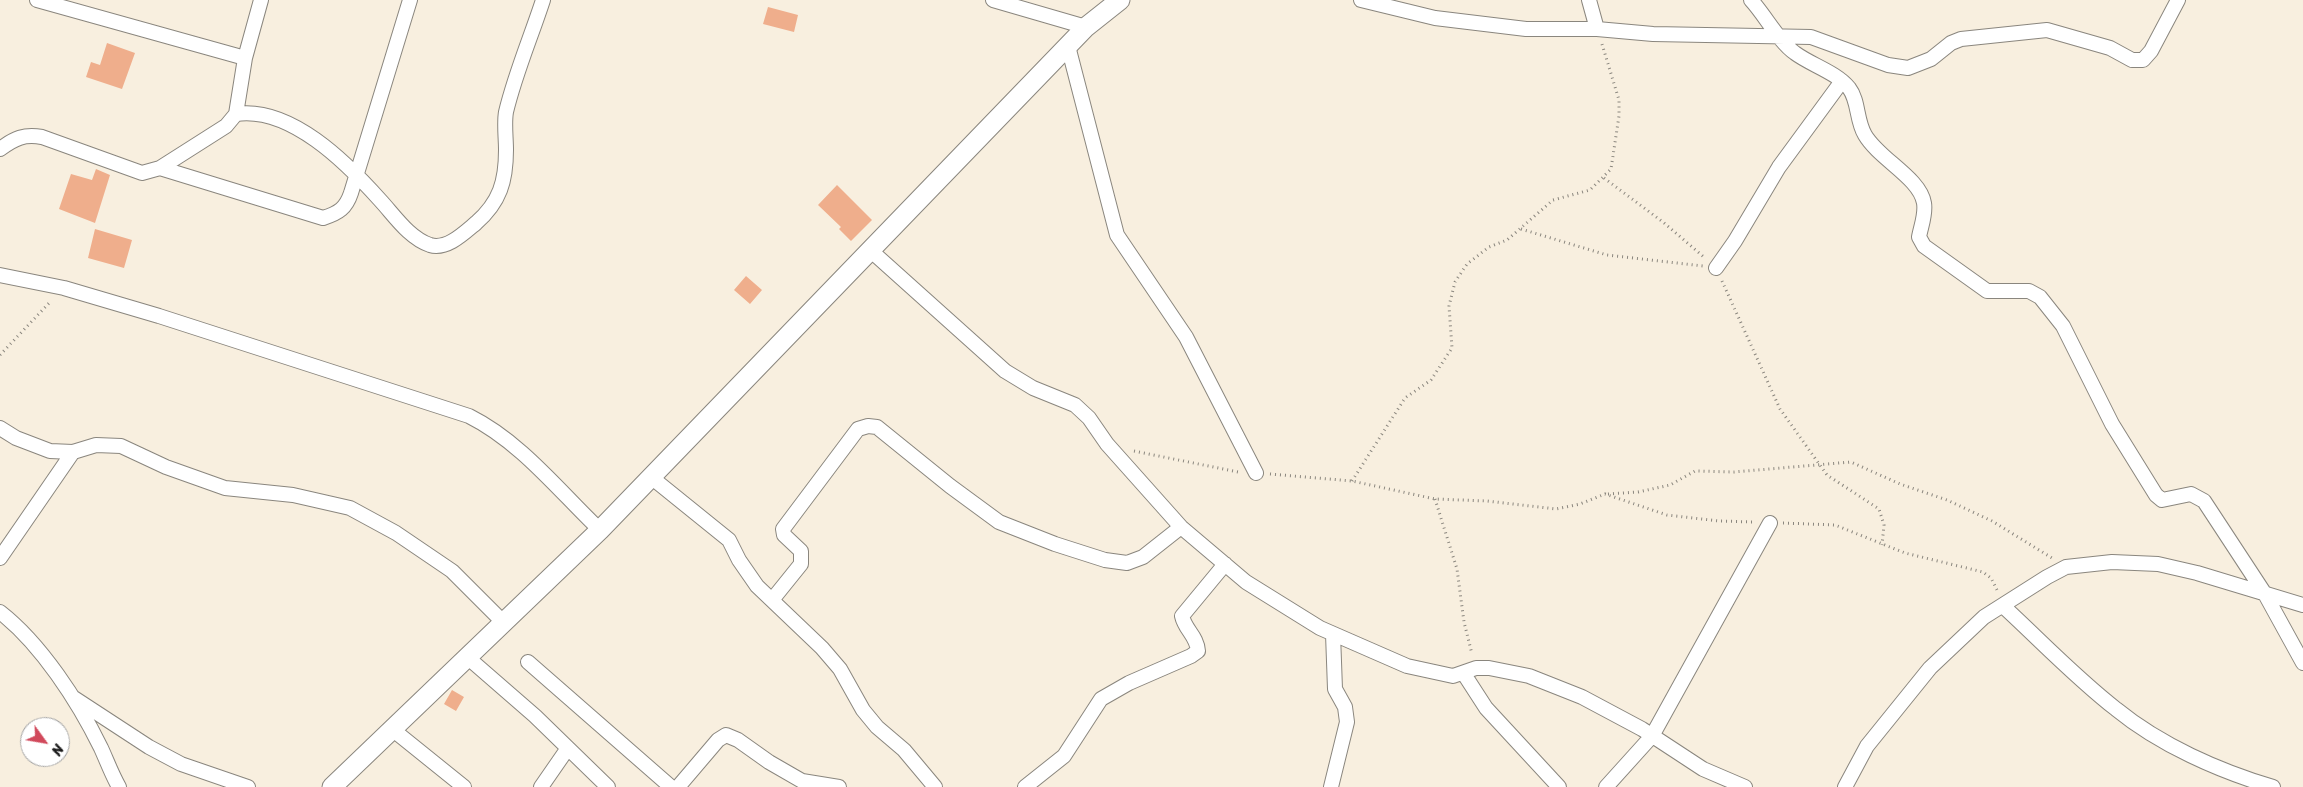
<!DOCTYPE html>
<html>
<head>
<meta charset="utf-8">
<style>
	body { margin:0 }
	#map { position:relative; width:2303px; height:787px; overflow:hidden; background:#f8efdf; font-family:Sriracha,sans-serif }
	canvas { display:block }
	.north { position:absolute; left:20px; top:717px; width:50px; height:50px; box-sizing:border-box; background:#fff; border:1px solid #a4a4a4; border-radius:50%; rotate:122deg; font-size:14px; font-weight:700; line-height:20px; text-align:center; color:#1c1c1c }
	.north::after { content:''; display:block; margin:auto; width:18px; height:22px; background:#d1495b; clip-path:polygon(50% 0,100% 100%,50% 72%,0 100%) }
</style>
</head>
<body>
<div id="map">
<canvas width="2303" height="787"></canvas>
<div class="north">N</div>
</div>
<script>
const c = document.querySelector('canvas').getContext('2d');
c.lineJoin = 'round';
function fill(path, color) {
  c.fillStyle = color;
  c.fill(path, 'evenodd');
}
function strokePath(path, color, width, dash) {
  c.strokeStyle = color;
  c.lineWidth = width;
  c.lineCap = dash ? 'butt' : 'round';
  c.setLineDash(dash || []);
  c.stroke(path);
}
fill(new Path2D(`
	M768 7 798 15 794 32 763 24Z
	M107 43 135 53 122 89 86 77 91 62 100 65Z
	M96 169 110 175 95 223 59 209 71 174 92 180Z
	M837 185 872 220 851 241 839 229 841 227 818 205Z
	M95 229 132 240 124 268 88 258Z
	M746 276 762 290 750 304 734 290Z
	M452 690 464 697 456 711 444 704Z`), '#efae8c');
const street = new Path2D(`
	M37 0 245 58
	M993 0 1086 27
	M1361 0 1435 18 1526 29H1597L1653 34 1811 37 1888 65 1908 68 1931 59 1951 43 1961 39 2047 30 2110 48 2132 60H2143L2151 51 2178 0
	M1589 0 1597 29
	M1751 0C1765 15 1779 42 1795 53 1811 65 1836 72 1849 88 1859 101 1856 120 1865 135 1879 159 1920 178 1924 203 1926 214 1921 226 1919 237L1924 246 1987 291H2029L2040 297 2063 326 2112 424 2156 495 2162 500 2191 494 2204 501 2265 594 2303 663
	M1068 46 1117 235 1186 337 1256 473
	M236 114C290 106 346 162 380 200 394 215 409 238 430 245 447 250 464 233 476 223 500 202 506 181 506 150 506 138 504 123 506 112 515 74 531 37 543 0
	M0 149C15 138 24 134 42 137L142 173 160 168 226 126 236 114 245 58 261 0
	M160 168 323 218C339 213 346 208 351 193L410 0
	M869 249 1005 371 1033 388 1075 405 1089 418 1107 444 1181 527 1246 582 1320 628 1407 666 1453 676 1476 668H1489L1529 676 1582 697 1642 729 1703 769 1745 787
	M1716 268 1735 241 1779 167 1842 81
	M0 275 64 288 159 316 469 416C521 442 559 491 600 530
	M0 428 16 438 50 451 73 452 96 445 121 446 166 467 225 488 293 495 350 508 396 533 452 571 503 622
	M651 477 729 540 739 560 757 586 822 648 840 669 863 710 877 727 904 750 935 787
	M0 558 73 452
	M772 600 801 564V551L784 535 783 529 858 429 868 426 877 427 950 486 999 522 1055 544 1105 560 1127 563 1143 557 1181 527
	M2003 606C2040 640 2076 678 2116 709 2160 745 2219 771 2273 787
	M0 612C41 644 78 701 101 748 107 761 112 775 119 787
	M466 656 535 716 608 787
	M528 662 671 787
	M1464 674 1486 708 1559 787
	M74 698 149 747 181 764 248 787
	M392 729 464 787
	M541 787 568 748
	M678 787 718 740 726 735 738 740 769 762 802 781 839 787
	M1025 787 1064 756 1101 699 1129 683 1191 656 1198 651C1197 636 1185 630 1182 616L1225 564
	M1331 787 1347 722 1345 707 1335 689 1333 634
	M1606 787 1652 736 1770 523
	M1845 787 1867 746 1930 668 1984 617 2047 577 2066 567 2112 562 2158 564 2197 573 2303 605`);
const secondary = new Path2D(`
	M332 787 600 530 1086 27 1120 0`);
strokePath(street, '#8a867e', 16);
strokePath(secondary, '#8a867e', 21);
strokePath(new Path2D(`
	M1604 178 1663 222 1705 258
	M1521 229 1607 255 1703 266
	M1722 281 1780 409 1827 475 1879 509 1884 525 1882 545
	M0 355 51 301
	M1134 451 1238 472
	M1270 474 1352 481 1435 499 1487 501 1556 509 1580 504 1605 494 1667 515 1719 521 1754 522
	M1352 481 1405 398 1431 380 1452 348 1449 306 1455 282 1467 264 1489 247 1507 240 1553 200 1590 190 1611 169 1619 116V100L1602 44
	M1608 494 1638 492 1670 485 1695 471 1734 472 1851 462 1900 484 1947 500 1992 521 2052 558
	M1435 499 1457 569 1464 622 1472 654
	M1783 523 1835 525 1905 553 1983 572 1991 578 1998 592`), '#8a867e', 3, [1, 4]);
strokePath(street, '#fff', 14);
strokePath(secondary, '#fff', 19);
</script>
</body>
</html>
